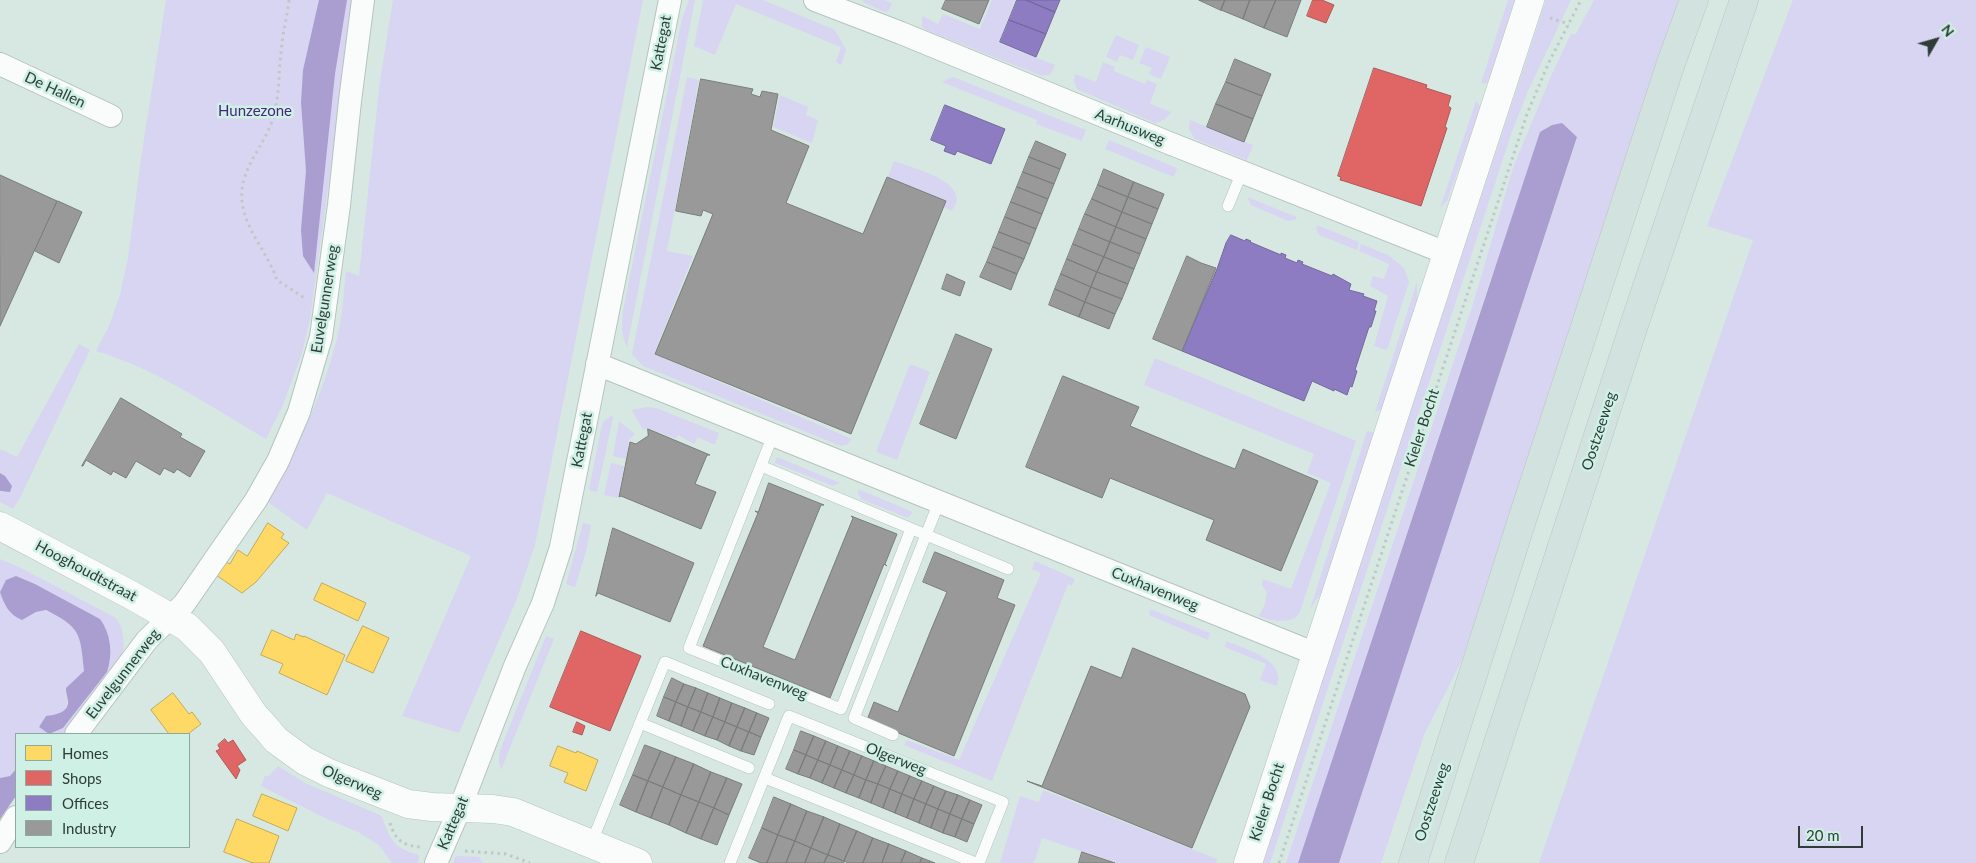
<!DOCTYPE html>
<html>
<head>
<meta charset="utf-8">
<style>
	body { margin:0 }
	#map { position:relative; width:1976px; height:863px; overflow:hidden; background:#d7e8e2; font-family:Lato,sans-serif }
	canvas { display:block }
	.legend { position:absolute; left:15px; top:733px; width:175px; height:115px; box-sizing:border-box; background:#cff0e5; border:1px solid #8fa8a0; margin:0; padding:6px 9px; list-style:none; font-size:15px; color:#2f3d39 }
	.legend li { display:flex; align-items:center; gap:10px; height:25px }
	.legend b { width:25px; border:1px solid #8fa8a0 }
	.north { position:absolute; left:1911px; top:15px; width:50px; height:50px; -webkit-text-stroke:4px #cff0e5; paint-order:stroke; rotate:52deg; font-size:14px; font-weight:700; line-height:20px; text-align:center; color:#2f3d39 }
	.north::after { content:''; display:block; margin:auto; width:18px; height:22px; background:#2f3d39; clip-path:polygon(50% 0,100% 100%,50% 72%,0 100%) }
	.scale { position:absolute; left:1798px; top:826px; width:65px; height:22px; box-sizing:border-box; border:2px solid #2f3d39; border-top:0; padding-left:6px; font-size:15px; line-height:18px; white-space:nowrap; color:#2f3d39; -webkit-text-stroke:4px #cff0e5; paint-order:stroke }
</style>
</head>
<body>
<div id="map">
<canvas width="1976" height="863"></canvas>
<ul class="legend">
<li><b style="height:14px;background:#ffd966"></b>Homes</li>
<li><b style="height:14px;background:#e06666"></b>Shops</li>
<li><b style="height:14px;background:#8e7cc3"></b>Offices</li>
<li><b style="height:14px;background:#999"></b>Industry</li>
</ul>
<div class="north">N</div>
<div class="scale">20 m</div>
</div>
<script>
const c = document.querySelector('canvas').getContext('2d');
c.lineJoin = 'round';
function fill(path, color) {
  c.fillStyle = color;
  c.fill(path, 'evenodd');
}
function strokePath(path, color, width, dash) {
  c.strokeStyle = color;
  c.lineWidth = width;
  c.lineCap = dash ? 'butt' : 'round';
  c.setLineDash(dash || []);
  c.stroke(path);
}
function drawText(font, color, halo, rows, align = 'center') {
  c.font = font + ' Lato,sans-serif';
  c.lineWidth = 5;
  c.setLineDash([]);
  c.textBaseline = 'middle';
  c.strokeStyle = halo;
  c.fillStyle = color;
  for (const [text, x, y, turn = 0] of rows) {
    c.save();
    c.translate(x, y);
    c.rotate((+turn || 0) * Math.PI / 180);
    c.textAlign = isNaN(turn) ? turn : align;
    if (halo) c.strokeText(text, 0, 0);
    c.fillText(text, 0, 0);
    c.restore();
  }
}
fill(new Path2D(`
	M166 0H354L310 319 302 353 283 405 266 439C211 407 157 369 96 351L109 326 120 295 128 258 141 158Z
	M393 0H643L535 545 516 601 459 733 402 716 471 556 327 493 307 530 265 500C300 443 326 391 340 325 343 307 344 289 346 271L359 276 380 80Z
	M689 0H695L627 347C620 333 622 320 624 306L682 19Z
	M703 0H763L835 30 846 50 841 65 836 62 841 47 736 4 715 55 694 46Z
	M862 0H884L892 3 889 10 885 12 863 2Z
	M992 0H1015L999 43 1055 65 1051 74 1042 76 926 30 922 26V16L938 24 943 14 980 29Z
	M1508 0H1515L1489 79 1487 83H1481Z
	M1546 0H1571L1528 91 1513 129 1270 863H1262Z
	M1594 0H1679L1463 658 1424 735 1381 863H1339L1577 138 1492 275 1298 863H1286L1473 304 1513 168 1551 76 1571 34H1576Z
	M1793 0H1976V863H1539L1753 240 1707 226Z
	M1116 35 1139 45 1133 60 1120 55 1117 62 1106 57Z
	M1146 47 1170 57 1161 79 1149 74 1152 68 1139 63Z
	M1103 62 1115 67 1114 71 1145 84 1147 80 1157 84 1150 104 1171 112C1167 119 1162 121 1155 123L1077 89 1074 81 1075 74 1096 82Z
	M687 77 699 80 667 251 693 256 654 354 852 439 847 445 841 446 643 366 632 354Z
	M953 77 1086 130 1082 141 1036 124 1037 120 942 82Z
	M780 95 808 107 806 115 818 120 812 143 773 127Z
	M1476 101 1481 107 1447 201 1440 208Z
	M1190 120 1253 145 1247 160 1195 139 1189 129Z
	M1109 140 1177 168 1174 177 1105 149Z
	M894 161C911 167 953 178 956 196 958 202 954 206 952 211L943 207 946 201 888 177Z
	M1247 197 1297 217 1295 220 1288 221 1251 205Z
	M1317 225 1359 242 1357 250 1319 235 1316 229Z
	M1361 244 1388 255 1397 262 1404 268 1409 282 1387 350 1374 346 1388 296 1370 286 1373 276 1384 279 1389 264 1359 251Z
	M1417 282V301L1383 409 1375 412Z
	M79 344 90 350 20 498 13 509 0 502V492H3L5 476 0 473V449L17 457Z
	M1155 358 1356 441 1305 596C1303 601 1302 610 1298 615 1291 624 1268 621 1259 616L1265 604 1267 593 1262 585 1263 579 1291 589 1331 483 1307 473 1314 454 1144 385Z
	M910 364 930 372 897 460 876 452Z
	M647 407 656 408 719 433 715 445 698 437 694 444 678 435 676 439 648 428 643 430 632 410Z
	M612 415 613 418 597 492 589 490 601 429 603 422Z
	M619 421 635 434 629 440 626 459 613 456Z
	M1367 431 1375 433 1322 592 1310 609Z
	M777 457 840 483 833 486 775 463Z
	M611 463 624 466 618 498 604 495Z
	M858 489 913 512 908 518 861 499 858 493Z
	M583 523 591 525 586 552 575 587 566 584Z
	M0 559 21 568 116 618 121 626 123 636 124 647 120 662 68 734H16V769L10 776 0 778ZM16 576 35 584 100 619 107 672 63 728 49 733 39 727 46 716C60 714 71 711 66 694L72 682 84 671C80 633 81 628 45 610L36 612 22 620Z
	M1035 561 1075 579 1072 586 1068 584 992 781 904 745 907 740 959 760 1041 573 1032 569Z
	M1150 609 1210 633 1208 640 1149 615Z
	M546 636 554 639 501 770 499 761 500 750Z
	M1226 641C1245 649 1286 659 1277 686L1260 680 1266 664 1225 647Z
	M278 766 305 783 380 815 382 817C389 837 395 850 417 854L419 856 418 863H392L379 845 358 832 329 820 261 786 265 776H269Z
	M1043 790 1217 859 1216 863H1117L1042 838 1034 863H1000L1020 796 1039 802Z
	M456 856 479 857 483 863H453Z`), '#d7d5f1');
fill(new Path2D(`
	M319 0H347L335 74 314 273 303 256 301 230 306 171 301 102 303 70Z
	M1562 123 1577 137 1339 863H1298L1540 132 1552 125Z
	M0 473 5 476 12 486 10 492 0 491Z
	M16 576 35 584 100 619C111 634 113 654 107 672L63 728 49 734 39 727 46 716C54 715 69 713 68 701 67 696 66 693 66 688L84 671C80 633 81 628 46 610L36 612 22 620C9 615 4 604 0 592L6 580Z
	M16 769V796L0 819V778L10 776Z`), '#aa9ed0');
const homes = new Path2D(`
	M268 523 284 534 281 538 289 543 256 582 242 593 216 575 224 561 230 564 238 550 247 556Z
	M322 583 366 603 358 621 314 600Z
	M363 626 389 638 373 673 346 661Z
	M272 630 294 640 296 634 304 637V636L345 655 327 695 279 673 283 664 261 655Z
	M173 693 189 714 192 712 201 724 188 734H169L151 710Z
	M558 746 576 753 577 751 598 760 586 791 564 782 568 773 550 766Z
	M262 794 297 808 288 831 253 816Z
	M237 819 279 836 269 863H253L224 852Z`);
fill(homes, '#ffd966');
strokePath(homes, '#c1aa58', 1);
const shops = new Path2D(`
	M1313 0H1322L1334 5 1326 23 1307 16Z
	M1374 68 1427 85 1426 88 1451 96 1448 106 1451 108 1445 127 1447 128 1421 206 1344 181 1340 180 1341 177 1338 176Z
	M581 631 641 656 610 731 550 707Z
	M577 722 585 726 582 735 573 732Z
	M225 739 228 743 233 740 246 760 237 766 240 770 236 779 216 751 220 749 218 745Z`);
fill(shops, '#e06666');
strokePath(shops, '#ab5a58', 1);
const offices = new Path2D(`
	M1017 0H1026L1055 12 1046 34 1009 20Z
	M1026 0H1060L1055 12Z
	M1009 20 1046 34 1036 57 1000 42Z
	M945 105 1005 129 991 164 957 151 955 155 944 151 946 146 931 140Z
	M1231 235 1245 241 1246 239 1251 241 1250 242 1281 255V253L1286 255 1285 258 1297 263 1298 260 1303 262 1302 264 1332 276 1333 274 1351 284 1349 290 1364 294 1363 296 1377 301 1374 311H1376L1371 327H1369L1355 370 1357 371 1352 387 1350 386 1347 395 1334 389V391L1312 381 1304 401 1182 351 1217 269 1226 243Z`);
fill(offices, '#8e7cc3');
strokePath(offices, '#72699a', 1);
const industry = new Path2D(`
	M946 0H989L979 24 942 9Z
	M1199 0H1225L1221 10Z
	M1225 0H1250L1243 19 1221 10Z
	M1250 0H1276L1264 28 1243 19Z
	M1276 0H1301L1287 37 1264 28Z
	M1235 59 1271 74 1262 96 1226 82Z
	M701 79 753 89 751 94 760 97 762 91 778 94 771 130 809 146 786 203 863 234 887 177 946 201 851 434 655 354 713 214 703 210 701 216 676 211Z
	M1226 82 1262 96 1253 119 1216 104Z
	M1216 104 1253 119 1244 142 1207 127Z
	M1036 141 1066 154 1060 169 1029 157Z
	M1029 157 1060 169 1054 184 1023 172Z
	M1104 169 1134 182 1128 197 1098 185Z
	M1023 172 1054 184 1048 199 1017 187Z
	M0 175 57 201 0 326Z
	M1134 182 1164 194 1158 209 1128 197Z
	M1098 185 1128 197 1122 212 1092 199Z
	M1017 187 1048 199 1042 214 1011 202Z
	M1128 197 1158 209 1152 224 1122 212Z
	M1092 199 1122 212 1116 227 1085 214Z
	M58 201 82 212 59 263 35 251Z
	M1011 202 1042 214 1036 229 1005 217Z
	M1122 212 1152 224 1146 239 1116 227Z
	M1085 214 1116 227 1110 242 1079 229Z
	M1005 217 1036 229 1030 244 999 232Z
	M1116 227 1146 239 1140 254 1110 242Z
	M1079 229 1110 242 1104 257 1073 244Z
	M999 232 1030 244 1024 259 993 247Z
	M1110 242 1140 254 1134 269 1104 257Z
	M1073 244 1104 257 1097 272 1067 259Z
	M993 247 1024 259 1017 274 987 262Z
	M1187 256 1201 263 1216 268 1182 351 1153 339Z
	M1104 257 1134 269 1128 284 1097 272Z
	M1067 259 1097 272 1091 287 1061 274Z
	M987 262 1017 274 1011 290 980 277Z
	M1097 272 1128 284 1122 299 1091 287Z
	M947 274 965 282 960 296 942 289Z
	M1061 274 1091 287 1085 302 1055 289Z
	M1091 287 1122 299 1115 314 1085 302Z
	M1055 289 1085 302 1079 317 1049 305Z
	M1085 302 1115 314 1109 329 1079 317Z
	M956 334 992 349 956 439 920 424Z
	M1063 376 1139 407 1130 426 1205 457 1235 469 1243 449 1318 481 1281 571 1206 540 1214 520 1110 478 1102 498 1026 467Z
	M121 398 182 434 180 437 205 451 190 477 177 469 174 473 164 468 160 475 136 461 126 478 113 471 111 475 86 460 83 466H82Z
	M648 429 710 455H707L695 484 716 492 701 529 621 496 619 497 630 442 636 444 648 436Z
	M769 483 824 505H821L763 647 795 660 853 518 851 516 897 534 885 564 887 566 884 564 830 698 703 646 758 513 755 511 758 512Z
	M613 528 694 563 670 622 598 593 596 596Z
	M935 552 1004 580 997 598 1015 605 954 756 867 720 874 702 898 712 931 630 947 592 923 582Z
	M1133 648 1245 694 1250 707 1192 848 1027 781 1042 786 1091 666 1121 678Z
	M672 678 684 684 676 702 664 697Z
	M684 684 696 688 688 707 676 702Z
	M696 688 708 693 701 712 688 707Z
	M708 693 720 698 713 717 701 712Z
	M664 697 676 702 669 721 657 716Z
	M720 698 732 703 725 722 713 717Z
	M676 702 688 707 681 726 669 721Z
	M732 703 745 708 737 727 725 722Z
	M688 707 701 712 693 731 681 726Z
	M745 708 757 713 749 732 737 727Z
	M701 712 713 717 705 736 693 731Z
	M757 713 769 718 761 737 749 732Z
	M713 717 725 722 717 740 705 736Z
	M725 722 737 727 729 746 717 740Z
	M737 727 749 732 741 751 729 746Z
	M801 731 814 736 806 755 794 750Z
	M749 732 761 737 754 755 741 751Z
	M814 736 826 741 818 760 806 755Z
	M826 741 838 746 830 765 818 760Z
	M645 745 661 751 648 781 633 775Z
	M838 746 850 751 842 770 830 765Z
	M794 750 806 755 798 774 786 769Z
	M661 751 676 757 663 787 648 781Z
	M850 751 862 756 854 775 842 770Z
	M806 755 818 760 810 778 798 774Z
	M862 756 874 761 866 780 854 775Z
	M676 757 694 764 681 795 663 787Z
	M818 760 830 765 822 783 810 778Z
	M874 761 886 766 878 784 866 780Z
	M694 764 711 772 699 802 681 795Z
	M830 765 842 770 834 788 822 783Z
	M886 766 898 771 890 789 878 784Z
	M842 770 854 775 846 793 834 788Z
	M898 771 910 776 902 794 890 789Z
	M711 772 727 778 714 808 699 802Z
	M633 775 648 781 636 812 620 805Z
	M854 775 866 780 859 798 846 793Z
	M910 776 922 781 914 799 902 794Z
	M727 778 742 784 729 815 714 808Z
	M866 780 878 784 871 803 859 798Z
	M648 781 663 787 651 818 636 812Z
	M922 781 934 786 926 804 914 799Z
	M878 784 890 789 883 808 871 803Z
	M934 786 946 791 938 809 926 804Z
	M663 787 681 795 669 825 651 818Z
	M890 789 902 794 895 813 883 808Z
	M946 791 958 795 950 814 938 809Z
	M902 794 914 799 907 818 895 813Z
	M681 795 699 802 686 833 669 825Z
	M958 795 970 800 962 819 950 814Z
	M774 797 791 804 778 835 762 828Z
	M914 799 926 804 919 823 907 818Z
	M970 800 982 805 974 824 962 819Z
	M699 802 714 808 701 839 686 833Z
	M791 804 807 811 795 841 778 835Z
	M926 804 938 809 931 828 919 823Z
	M714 808 729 815 717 845 701 839Z
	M938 809 950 814 943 833 931 828Z
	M807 811 824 817 811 848 795 841Z
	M950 814 962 819 955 837 943 833Z
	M824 817 840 824 828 855 811 848Z
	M962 819 974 824 967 842 955 837Z
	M840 824 857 831 844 861 828 855Z
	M762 828 778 835 767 863H761L749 858Z
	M857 831 873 838 863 863H848L844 861Z
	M778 835 795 841 786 863H767Z
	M873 838 889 844 882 863H863Z
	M795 841 811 848 805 863H786Z
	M889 844 906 851 901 863H882Z
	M811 848 828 855 824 863H805Z
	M906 851 922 858 920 863H901Z
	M1082 852 1115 863H1079Z
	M828 855 844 861V863H824Z
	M922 858 935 863H920Z`);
fill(industry, '#999');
strokePath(industry, '#797d7c', 1);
const lane = new Path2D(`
	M1228 206 1242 172
	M773 435 689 648 841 709 911 529
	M761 466 1008 569
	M640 723 665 662 769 704
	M893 735 854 718 939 502
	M765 778 976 863
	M591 844 640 723 749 768
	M730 863 789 716 1003 802 979 863`);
const street = new Path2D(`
	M815 0 901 33 1169 143 1446 253
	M0 64 111 116
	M597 364 1316 654
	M76 734 147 640 184 604 256 500 278 461 299 412 321 337 339 205 350 101 363 0
	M0 842 16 817
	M436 863 460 808 515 666 543 603 561 547 670 0`);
const secondary = new Path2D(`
	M0 526 131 595 187 627 212 652 254 715 265 727 276 740 305 761 329 773 408 804 432 807 493 809 513 812 638 863
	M1248 863 1530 0`);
const highway = new Path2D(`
	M1413 863 1523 517 1671 63 1694 0
	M1459 863 1634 325 1744 0`);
strokePath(lane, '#b5c3be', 12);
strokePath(street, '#b5c3be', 24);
strokePath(secondary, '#b5c3be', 29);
strokePath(highway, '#bcc5c2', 29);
strokePath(new Path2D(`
	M289 0C287 18 282 35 281 53 278 76 280 101 271 124 261 150 239 171 242 201 245 230 268 253 277 280L306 299
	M1550 18 1569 24
	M390 823C395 840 403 846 421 847
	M465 851 506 854 530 863
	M1279 863 1527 114 1549 62 1581 0`), '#c0c8c7', 3, [2.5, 4]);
strokePath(lane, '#f9fcfb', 11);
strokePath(street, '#f9fcfb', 22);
strokePath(secondary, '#f9fcfb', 28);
strokePath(highway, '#d2e3df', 28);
drawText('15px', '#2f3d39', '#cff0e5', [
	["Kattegat",661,43,-79],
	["De Hallen",55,90,25],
	["Aarhusweg",1130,127,22],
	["Euvelgunnerweg",325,299,-81],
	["Kieler Bocht",1422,428,-72],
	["Oostzeeweg",1599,431,-72],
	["Kattegat",582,440,-79],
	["Hooghoudtstraat",86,571,28],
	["Cuxhavenweg",1155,589,22],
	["Euvelgunnerweg",123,674,-52],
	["Cuxhavenweg",764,678,22],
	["Olgerweg",896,759,22],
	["Olgerweg",352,782,23],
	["Kieler Bocht",1267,802,-72],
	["Oostzeeweg",1432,802,-72],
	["Kattegat",453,823,-67]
]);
drawText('15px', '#4a257d', '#cff0e5', [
	["Hunzezone",255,111]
]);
</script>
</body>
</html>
